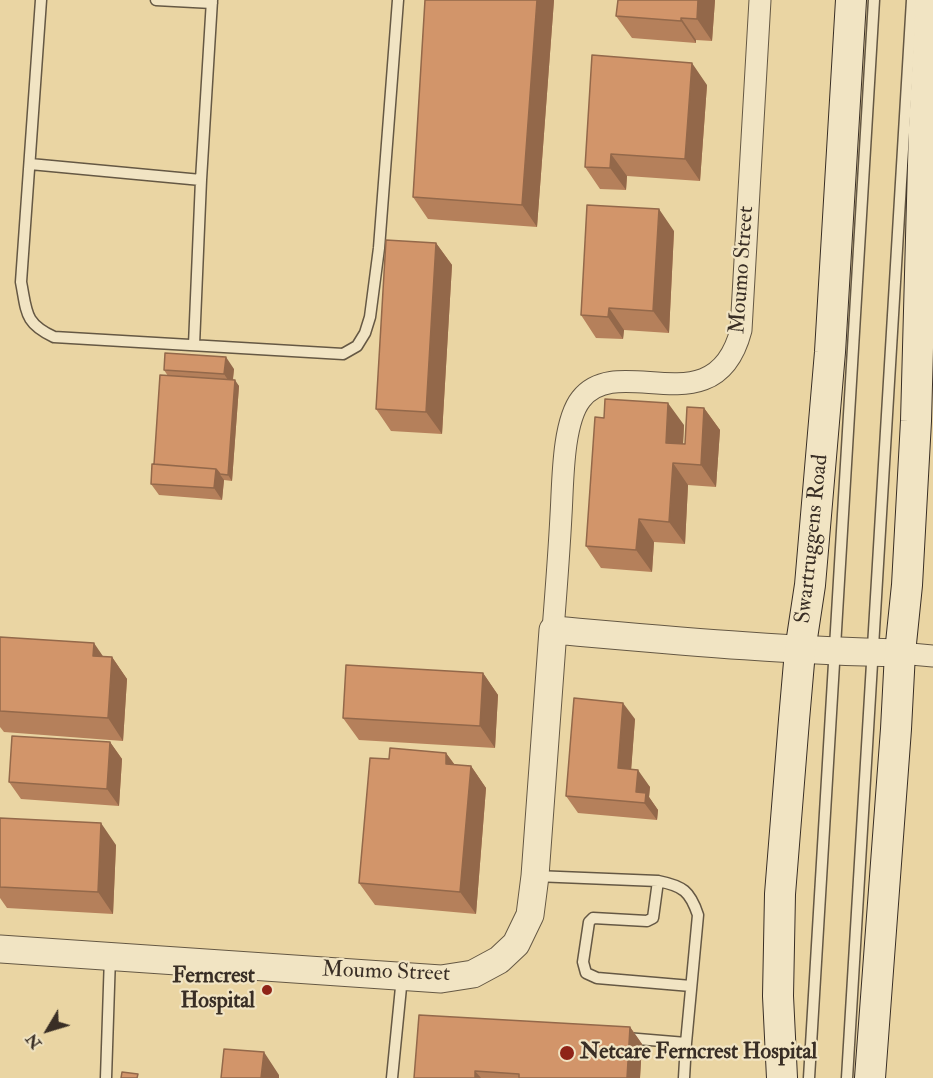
<!DOCTYPE html>
<html>
<head>
<meta charset="utf-8">
<style>
	body { margin:0 }
	#map { position:relative; width:933px; height:1078px; overflow:hidden; background:#ead5a3; font-family:"IM FELL Double Pica",serif }
	canvas { display:block }
	.north { position:absolute; left:18px; top:1000px; width:60px; height:60px; -webkit-text-stroke:4px #f1e4c3; paint-order:stroke; rotate:232deg; font-size:16px; font-weight:700; line-height:24px; text-align:center; color:#392e25 }
	.north::after { content:''; display:block; margin:auto; width:21px; height:27px; background:#392e25; clip-path:polygon(50% 0,100% 100%,50% 72%,0 100%) }
</style>
</head>
<body>
<div id="map">
<canvas width="933" height="1078"></canvas>
<div class="north">N</div>
</div>
<script>
const c = document.querySelector('canvas').getContext('2d');
c.lineJoin = 'round';
function strokePath(path, color, width, dash) {
  c.strokeStyle = color;
  c.lineWidth = width;
  c.lineCap = dash ? 'butt' : 'round';
  c.setLineDash(dash || []);
  c.stroke(path);
}
function fill(path, color) {
  c.fillStyle = color;
  c.fill(path, 'evenodd');
}
function drawText(font, color, halo, rows, align = 'center') {
  c.font = font + ' "IM FELL Double Pica",serif';
  c.lineWidth = 4.5;
  c.setLineDash([]);
  c.textBaseline = 'middle';
  c.strokeStyle = halo;
  c.fillStyle = color;
  for (const [text, x, y, turn = 0] of rows) {
    c.save();
    c.translate(x, y);
    c.rotate((+turn || 0) * Math.PI / 180);
    c.textAlign = isNaN(turn) ? turn : align;
    if (halo) c.strokeText(text, 0, 0);
    c.fillText(text, 0, 0);
    c.restore();
  }
}
const service = new Path2D(`
	M41 0 21 282C27 312 24 323 54 337L343 354 357 346 365 333 370 317 379 248 398 0
	M156 0 212 3
	M30 164 201 180
	M194 345 201 180 212 0
	M535 876 658 881C683 886 690 891 698 915L686 1043
	M658 881 653 918 647 921 593 918 589 922 583 962 586 973 597 978 691 986
	M626 1038 686 1043 684 1078
	M106 1078 110 956
	M392 1078 402 977
	M809 1078 874 0
	M847 1078 912 0`);
const minor = new Path2D(`
	M553 630C556 592 559 554 561 515 563 485 562 423 581 399 619 350 715 430 741 330L760 0
	M900 653 933 656`);
const tertiary = new Path2D(`
	M0 949 441 979 473 974 499 960 516 944 530 915 535 876 553 630C669 640 784 651 900 653`);
const secondary = new Path2D(`
	M782 1078 778 996 780 894 794 720 800 651 810 585 830 352 851 0
	M870 1078 896 729 900 653 907 585 916 421 924 128 931 0`);
strokePath(service, '#655844', 13);
strokePath(minor, '#655844', 23);
strokePath(tertiary, '#655844', 29);
strokePath(secondary, '#392e25', 32);
strokePath(service, '#f1e4c3', 10);
strokePath(minor, '#f1e4c3', 21);
strokePath(tertiary, '#f1e4c3', 27);
strokePath(secondary, '#f1e4c3', 30);
fill(new Path2D(`
	M425 0H554L537 227 428 219 413 197Z
	M618 0H715L712 41 696 40V43L632 38 616 16Z
	M707 85 700 181 627 176 626 190 600 189 585 167Z
	M674 231 669 333 624 330 623 339 596 338 581 315Z
	M436 243 452 265 442 434 391 431 376 409Z
	M234 369 233 380 239 386 232 481 224 480 222 500 159 495 151 484 168 376 164 370Z
	M704 408 720 430 716 487 688 485 685 544 654 542 652 572 601 568 586 546 684 425 683 444H685Z
	M0 637 103 657H112L127 679 123 741 4 732 0 727Z
	M483 673 498 695 495 748 359 740 343 718Z
	M635 719 631 769 650 787 649 797 658 810 657 820 578 813 566 796Z
	M110 742 122 759 119 806 21 799 9 782Z
	M446 753 455 765 471 766 486 788 476 914 375 905 359 883 389 759Z
	M0 818 116 845 113 914 7 908 0 898Z
	M630 1027 642 1044 640 1078H414Z`), '#b5805b');
fill(new Path2D(`
	M537 0H554L537 227 522 205Z
	M698 0H715L712 41 697 19Z
	M681 18 696 40V43L681 21Z
	M692 63 707 85 700 181 685 159Z
	M611 154 627 176 626 190 610 168Z
	M659 209 674 231 669 333 653 311Z
	M436 243 452 265 442 434 426 412Z
	M609 308 624 330 623 339 608 317Z
	M226 357 234 369 232 386 224 374Z
	M235 380 239 386 232 481 228 475Z
	M668 403 684 425 682 463 666 443Z
	M704 408 720 430 716 487 701 465Z
	M673 463 688 485 685 544 669 522Z
	M216 469 224 480 222 500 214 488Z
	M639 519 654 542 652 572 636 550Z
	M94 643 109 665 93 656Z
	M112 657 127 679 123 741 108 718Z
	M483 673 498 695 495 748 480 726Z
	M623 703 635 719 630 785 618 768Z
	M110 742 122 759 119 806 107 789Z
	M446 753 462 775 446 764Z
	M471 766 486 788 476 914 460 892Z
	M638 770 650 787 649 797 658 810 657 820 636 792Z
	M101 823 116 845 113 914 98 892Z
	M630 1027 642 1044 640 1078H627Z
	M264 1052 279 1075V1078H261Z
	M475 1071 481 1078H475Z`), '#93684a');
const building = new Path2D(`
	M425 0H537L522 205 413 197Z
	M618 0H698L697 19 681 18V21L616 16Z
	M592 55 692 63 685 159 611 154 610 168 585 167Z
	M587 205 659 209 653 311 609 308 608 317 581 315Z
	M386 240 436 243 426 412 376 409Z
	M165 353 226 357 224 374 164 370Z
	M160 375 235 380 228 475 220 474 216 469 154 464Z
	M605 399 668 403 666 443 685 444 687 407 704 408 701 465 673 463 669 522 639 519 636 550 586 546 595 417 604 418Z
	M152 464 216 469 214 488 151 484Z
	M0 637 94 643 93 656 112 657 108 718 0 711Z
	M346 665 483 673 480 726 343 718Z
	M574 698 623 703 618 768 638 770 636 792 646 793 645 803 566 796Z
	M12 736 110 742 107 789 9 782Z
	M390 748 446 753V764L471 766 460 892 359 883 370 758 389 759Z
	M0 818 101 823 98 892 0 887Z
	M419 1015 630 1027 627 1078H519V1074L475 1071V1078H414Z
	M224 1049 264 1052 261 1078H221Z
	M122 1072 138 1074 137 1078H121Z`);
fill(building, '#d2956a');
strokePath(building, '#93684a', 1.5);
for (const [x, y, r, color] of [
	[267,990,6,"#8f2418"],
	[567,1053,8,"#8f2418"]
]) {
  const dot = new Path2D();
  dot.arc(x, y, r, 0, 2 * Math.PI);
  c.fillStyle = color;
  c.fill(dot);
  strokePath(dot, '#f1e4c3', 2);
}
drawText('22px', '#392e25', '#f1e4c3', [
	["Moumo Street",743,270,-86],
	["Swartruggens Road",813,539,-84],
	["Moumo Street",386,973,2]
]);
drawText('bold 22px', '#392e25', '#f1e4c3', [
	["Ferncrest",255,977],
	["Hospital",255,1002],
	["Netcare Ferncrest Hospital",580,1053,"left"]
], 'right');
</script>
</body>
</html>
